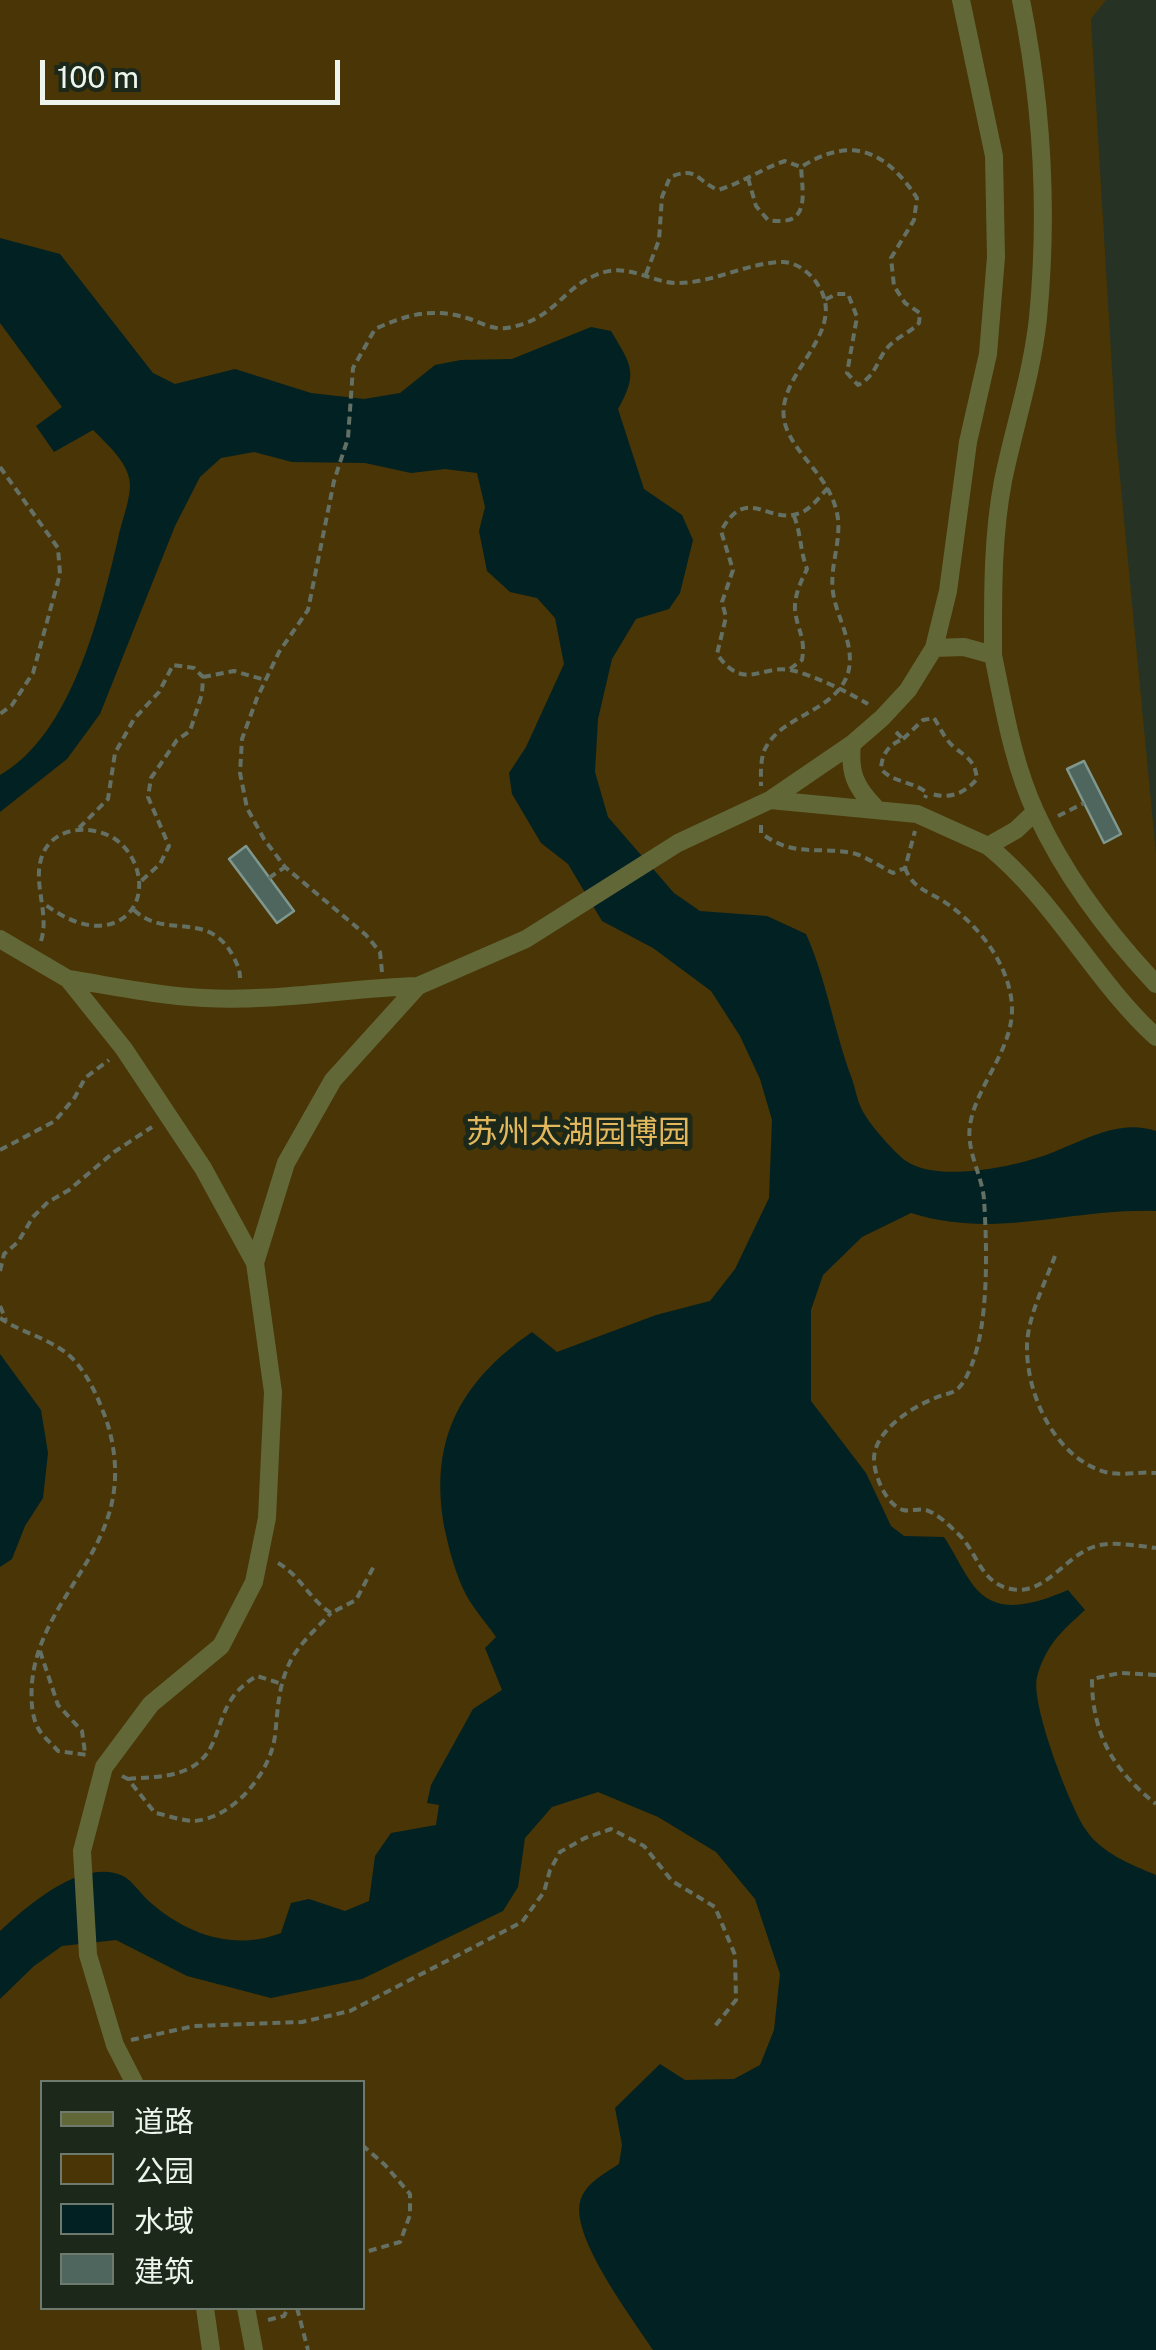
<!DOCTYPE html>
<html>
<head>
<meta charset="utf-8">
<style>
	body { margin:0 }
	#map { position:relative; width:1156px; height:2350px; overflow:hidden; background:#253224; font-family:"Public Sans","Noto Sans SC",sans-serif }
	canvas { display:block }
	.legend { position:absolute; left:40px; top:2080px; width:325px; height:230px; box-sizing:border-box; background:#1b281a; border:2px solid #6f7a6e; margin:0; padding:12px 18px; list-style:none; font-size:30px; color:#edf5ec }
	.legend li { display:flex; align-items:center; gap:20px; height:50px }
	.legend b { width:50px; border:2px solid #6f7a6e }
	.scale { position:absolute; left:40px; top:60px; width:300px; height:45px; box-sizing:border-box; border:5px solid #edf5ec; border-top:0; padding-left:12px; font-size:30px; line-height:35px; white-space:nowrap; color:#edf5ec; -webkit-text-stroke:8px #1b281a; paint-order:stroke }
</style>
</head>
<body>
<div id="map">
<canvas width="1156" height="2350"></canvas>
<ul class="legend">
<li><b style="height:12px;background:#626738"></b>道路</li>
<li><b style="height:28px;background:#493505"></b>公园</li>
<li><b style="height:28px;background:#022122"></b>水域</li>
<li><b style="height:28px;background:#4f665e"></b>建筑</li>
</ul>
<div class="scale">100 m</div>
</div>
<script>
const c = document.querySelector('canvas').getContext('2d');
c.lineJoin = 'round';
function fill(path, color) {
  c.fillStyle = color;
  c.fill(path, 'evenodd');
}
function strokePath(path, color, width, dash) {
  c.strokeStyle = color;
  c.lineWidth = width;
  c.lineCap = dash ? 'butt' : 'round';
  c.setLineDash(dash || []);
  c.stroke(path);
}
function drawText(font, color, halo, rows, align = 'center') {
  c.font = font + ' "Public Sans","Noto Sans SC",sans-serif';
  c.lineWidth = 10;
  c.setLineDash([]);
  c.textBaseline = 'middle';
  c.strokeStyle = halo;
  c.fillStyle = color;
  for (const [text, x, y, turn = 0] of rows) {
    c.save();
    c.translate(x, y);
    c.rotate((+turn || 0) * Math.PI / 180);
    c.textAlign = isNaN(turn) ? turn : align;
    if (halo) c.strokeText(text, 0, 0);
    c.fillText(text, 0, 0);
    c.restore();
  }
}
fill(new Path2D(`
	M0 0H1106L1091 19 1116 435 1156 854V2350H0ZM42 2082H362V2308H42Z`), '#493505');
fill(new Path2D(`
	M0 238 60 254 153 373 175 384 235 369 311 393 364 399 400 393 435 365 461 360 512 359 591 327 611 331C631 365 639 372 618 409L644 489 682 515 693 540 680 593 669 609 636 619 612 659 598 719 595 772 608 817 674 893 700 911 767 916 806 934C827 981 834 1031 852 1079 856 1091 858 1105 865 1115 871 1126 896 1154 906 1161 937 1182 1006 1168 1040 1157 1077 1145 1116 1117 1156 1131V1211C1070 1208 997 1240 911 1213L862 1237 823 1275 811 1310V1401L866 1473 891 1526 904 1536 944 1537C954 1552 962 1570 973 1585 997 1618 1037 1603 1068 1590L1085 1610C1061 1632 1046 1645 1037 1677 1030 1703 1070 1807 1086 1830 1101 1853 1132 1865 1156 1875V2350H653C633 2319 571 2238 580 2202 585 2183 604 2174 619 2164L622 2145 615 2108 660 2064 685 2080 734 2079 760 2065 774 2030 780 1974 755 1899 716 1852 658 1817 598 1792 552 1807 525 1838 518 1887 503 1911 362 1979 271 1998 187 1976 116 1940 62 1946 34 1966 0 1999V1931C27 1906 82 1857 123 1876 133 1881 142 1896 151 1903 188 1935 235 1951 281 1933L291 1903 309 1899 345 1911 369 1901 375 1856 391 1833 436 1825 439 1805 427 1803 431 1785 473 1709 502 1690 485 1648 496 1637C488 1625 477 1613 469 1600 458 1581 451 1557 446 1535 427 1445 457 1384 532 1332L557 1352 656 1315 710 1301 735 1269 769 1198 772 1120 760 1079 740 1036 711 991 653 948 602 921 568 864 541 843 512 794 509 773 526 747 564 664 555 618 537 598 510 592 487 571 479 531 485 507 477 473 445 469 411 473 365 463 292 462 254 452 221 458 200 477 175 526 100 714 67 759 0 812V775C72 734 100 614 118 539 121 523 129 504 130 487 131 465 108 445 93 430L54 452 36 426 62 407 0 323Z
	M0 1354 41 1410 48 1453 43 1498 25 1526 12 1559 0 1567Z`), '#022122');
const building = new Path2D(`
	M1084 761 1121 834 1104 843 1067 769Z
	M246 846 294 911 277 923 229 859Z`);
fill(building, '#4f665e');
strokePath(building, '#7f988f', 2.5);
strokePath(new Path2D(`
	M748 178 756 206 768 220C810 227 803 198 801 167
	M646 274 659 240 662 197 670 177C698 166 695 180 718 190 742 183 761 169 785 161L801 167C852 135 886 151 917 198L914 220 891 258 894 286 905 303 920 313 919 323C911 332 899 336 891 344 876 358 878 375 858 385L847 373 857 317 848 294H837L824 300
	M0 467 58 548 60 574 33 673 12 705 0 714
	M828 488C819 497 810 511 797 514 767 523 746 485 721 531L733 570 722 602 726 617 717 654C745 694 762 662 795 671 819 678 846 691 868 704
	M790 669 802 660C806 637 797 630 795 610 794 596 801 581 807 569 800 551 801 533 794 516
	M203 677 234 671 265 680
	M896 732 903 739C889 745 882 753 881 769 893 783 913 781 927 793L925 798
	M903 739 923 720 934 718C940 727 945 740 954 747 967 758 975 760 977 779 964 794 948 800 929 793
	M1058 816 1084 803
	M761 825V833C795 859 820 845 856 854 868 858 881 867 893 873L905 868 915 831
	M79 828 108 799 115 753 134 719 159 692 173 665 194 668 203 677 202 694 190 731 177 740 151 778 148 797 169 846 160 864 140 882
	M905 868C914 891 930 891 949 905 979 927 1005 960 1011 997 1019 1045 977 1081 970 1125 966 1151 982 1175 984 1199 987 1246 989 1321 972 1364 969 1372 963 1386 956 1390 951 1394 941 1395 935 1398 912 1407 874 1431 874 1459 874 1475 886 1505 903 1510 910 1512 918 1508 926 1510 936 1513 948 1524 956 1532 977 1549 979 1583 1011 1589 1046 1596 1065 1555 1096 1546 1113 1541 1138 1546 1156 1548
	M269 878 285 867
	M134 910C165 940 208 909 233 956 237 964 240 969 240 978
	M41 941C50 913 32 883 42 856 53 826 91 824 115 839 144 859 150 907 116 922 91 933 63 918 43 903
	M382 972 380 952 366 935 285 867 264 839 247 808 240 773 242 739 257 698 279 652 308 610 334 481 348 438 353 368 375 329C408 314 434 307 470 319 481 323 494 330 506 328 554 321 561 289 596 275 627 261 651 283 677 283 713 283 747 263 781 262 795 261 811 273 818 285 852 337 763 379 788 432 801 460 827 476 836 509 844 537 829 564 833 592 836 617 856 645 848 673 836 712 781 715 765 749 760 760 761 773 761 786
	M0 1150 55 1121 75 1097 85 1078 109 1060
	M1055 1256C1045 1283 1028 1316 1027 1345 1026 1394 1054 1455 1102 1471 1118 1477 1139 1471 1156 1473
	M0 1271 4 1254 18 1242 33 1217 48 1202 69 1190 114 1152 152 1127
	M0 1306 6 1320
	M0 1318C23 1334 52 1338 73 1359 89 1376 98 1398 106 1419 115 1446 118 1475 112 1502 98 1568 38 1613 32 1683 31 1697 31 1715 38 1728 42 1736 52 1744 58 1751L88 1755
	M278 1563C300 1575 310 1600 331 1613L356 1600 375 1564
	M40 1651 58 1705 82 1731 85 1753
	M1156 1675 1120 1673 1092 1679C1092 1734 1113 1770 1156 1804
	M122 1776 128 1779 155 1813C167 1815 182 1821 194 1821 234 1818 270 1773 275 1736 278 1709 278 1685 291 1660 300 1643 318 1627 331 1613
	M128 1779C149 1777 170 1778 190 1768 228 1748 209 1703 257 1676L282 1684
	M131 2040 194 2026 302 2022 350 2011 522 1922 544 1892 550 1870 560 1852 585 1838 611 1829 644 1846 672 1881 715 1907 735 1955 736 2000 715 2026
	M362 2145 385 2165 410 2194V2215L400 2242 362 2253
	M297 2308 308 2350
	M268 2320 284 2316 288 2308`), '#657064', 4, [8, 5]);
strokePath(new Path2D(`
	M934 648 964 647 993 655C1004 708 1013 764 1036 813 1065 876 1108 933 1156 984
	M993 655C993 597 992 539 1003 481 1014 427 1032 374 1038 318 1048 213 1042 103 1021 0
	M852 744C849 772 855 787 875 807
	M770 800 917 814 988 846 1016 830 1035 812
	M988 846C1055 900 1093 979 1156 1037
	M0 939 68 979 124 1049 203 1168 255 1263
	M68 979C113 986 159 996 204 998 276 1002 347 988 418 986
	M134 2082 115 2045 88 1955 82 1851 104 1767 151 1704 221 1646 254 1582 267 1518 273 1392 255 1263 286 1163 333 1080 418 986 526 939 678 843 770 800 852 744 882 718 908 690 934 648 948 591 968 442 988 354 996 257 994 156 961 0
	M205 2308 211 2350
	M246 2308 254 2350`), '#626738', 18);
drawText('32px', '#e3b85c', '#1b281a', [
	["苏州太湖园博园",578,1133]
]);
</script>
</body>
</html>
